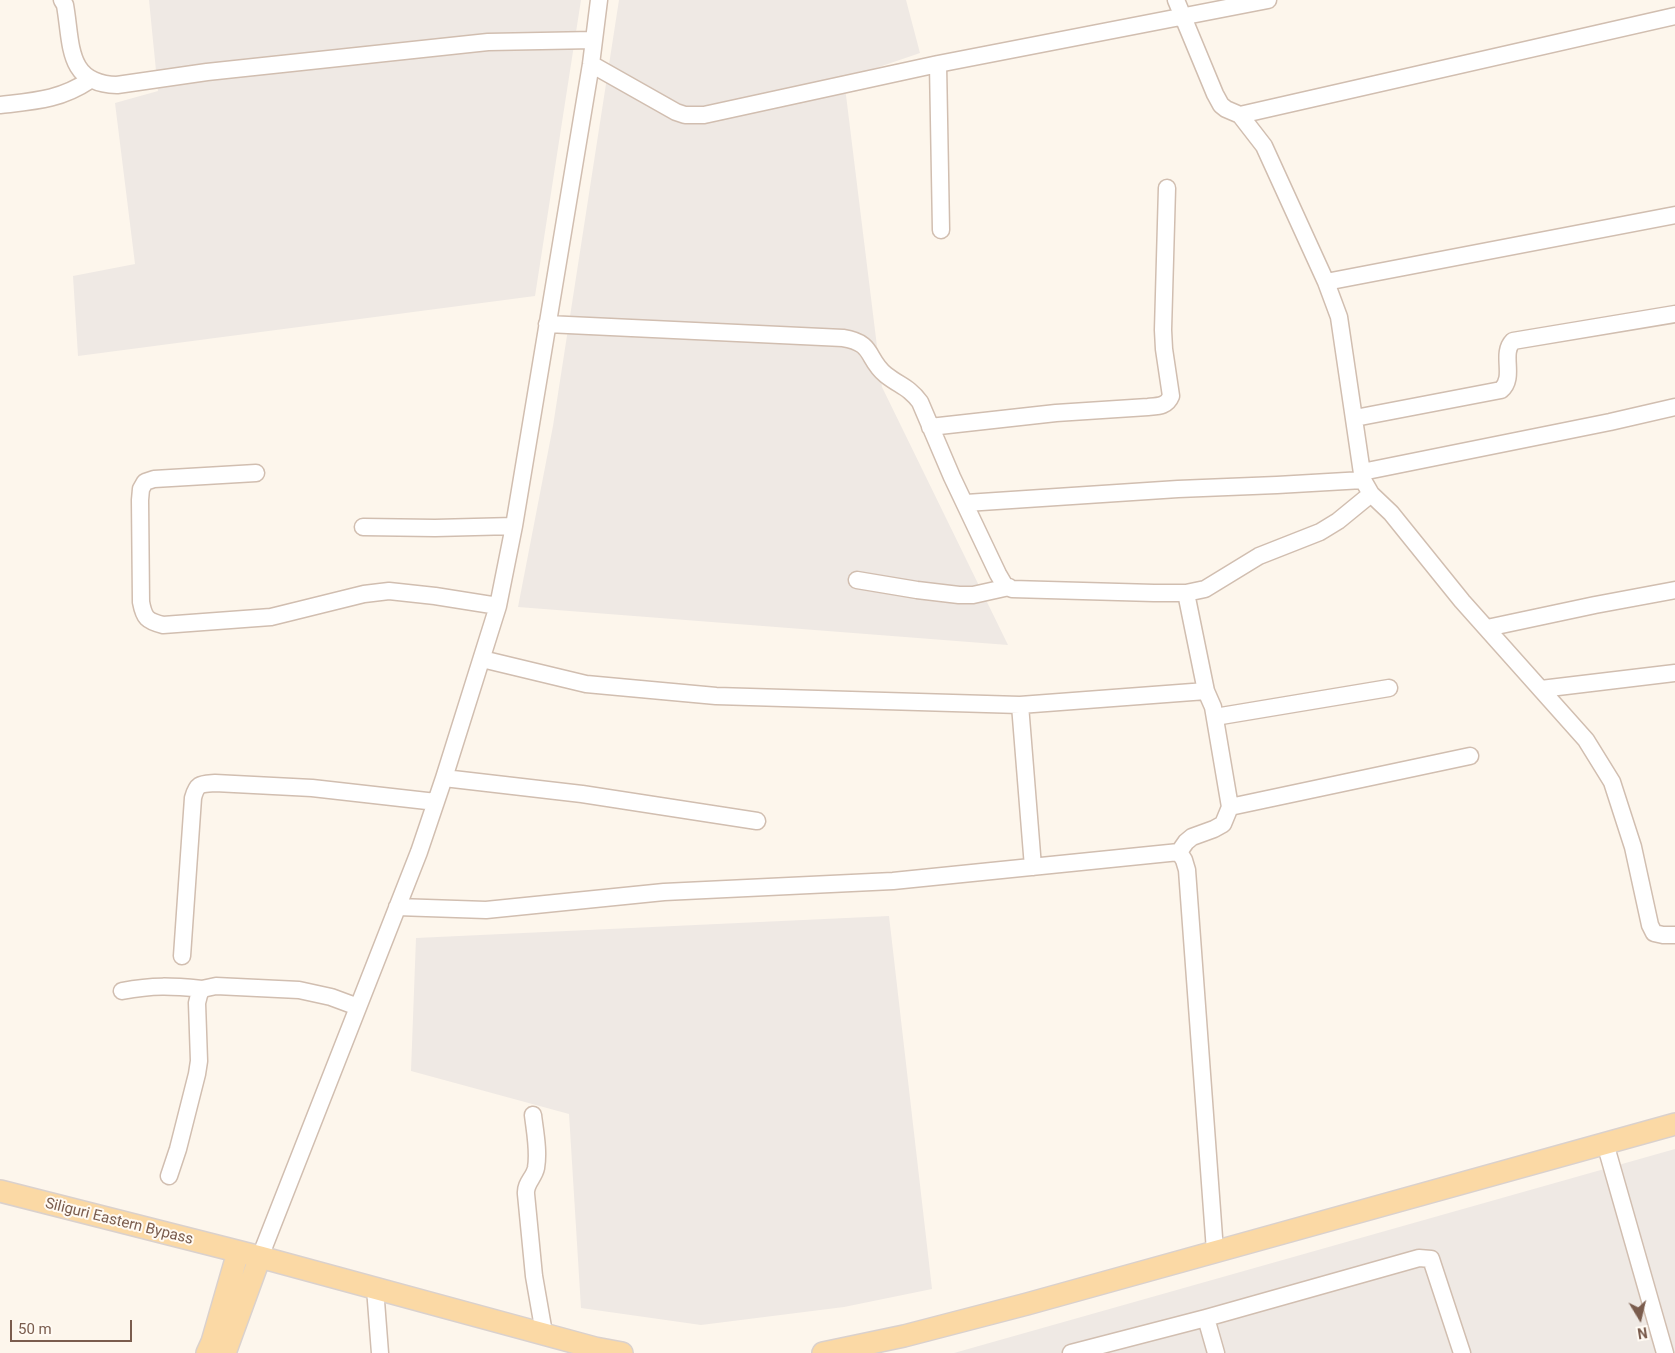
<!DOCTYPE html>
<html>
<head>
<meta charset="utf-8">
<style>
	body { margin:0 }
	#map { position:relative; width:1675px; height:1353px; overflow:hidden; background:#fdf6ec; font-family:Roboto,sans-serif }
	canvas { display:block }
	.north { position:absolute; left:1615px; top:1293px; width:50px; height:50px; -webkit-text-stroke:4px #fffaf3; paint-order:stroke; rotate:171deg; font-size:14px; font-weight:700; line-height:20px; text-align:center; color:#7a5c4d }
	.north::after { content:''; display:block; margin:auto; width:18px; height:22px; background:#7a5c4d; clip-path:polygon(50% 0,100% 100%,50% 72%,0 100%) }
	.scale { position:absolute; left:10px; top:1320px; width:122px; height:22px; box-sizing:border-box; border:2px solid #7a5c4d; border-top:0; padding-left:6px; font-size:15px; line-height:18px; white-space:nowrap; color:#7a5c4d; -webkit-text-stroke:4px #fffaf3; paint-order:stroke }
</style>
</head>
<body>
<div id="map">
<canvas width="1675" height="1353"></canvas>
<div class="north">N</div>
<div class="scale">50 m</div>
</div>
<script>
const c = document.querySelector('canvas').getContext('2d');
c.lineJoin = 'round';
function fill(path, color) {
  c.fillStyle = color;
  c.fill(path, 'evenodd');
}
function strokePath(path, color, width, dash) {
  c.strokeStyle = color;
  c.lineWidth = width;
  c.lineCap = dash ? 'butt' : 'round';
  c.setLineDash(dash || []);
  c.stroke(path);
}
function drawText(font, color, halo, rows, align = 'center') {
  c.font = font + ' Roboto,sans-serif';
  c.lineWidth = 4;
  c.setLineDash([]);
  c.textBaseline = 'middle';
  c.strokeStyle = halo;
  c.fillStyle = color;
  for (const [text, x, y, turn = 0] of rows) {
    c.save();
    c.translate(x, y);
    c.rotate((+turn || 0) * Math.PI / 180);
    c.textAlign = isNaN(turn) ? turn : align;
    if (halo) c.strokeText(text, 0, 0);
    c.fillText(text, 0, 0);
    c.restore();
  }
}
fill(new Path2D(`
	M149 0H581L535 296 78 356 73 276 135 264 115 103 158 91Z
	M619 0H906L920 53 844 79 882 387 1008 645 518 607 553 426Z
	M889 916 932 1289 844 1307 701 1325 581 1308 569 1114 411 1071 416 938Z
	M1675 1149V1353H954Z`), '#efe9e4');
const minor = new Path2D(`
	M62 0 65 5C72 44 66 84 117 85L207 72 488 42 594 40
	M1176 0 1215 94 1221 105 1226 109 1240 115 1264 146 1326 282 1339 317 1363 480 1371 494 1391 513 1462 601 1586 740 1612 782 1633 847 1650 925 1654 933 1663 935H1675
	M591 64 676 112 685 115H704L938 64 1268 0
	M938 64 941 230
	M0 105C35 101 60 100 90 80
	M1240 115 1675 16
	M1326 282 1675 215
	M547 324 843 338C875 343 866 359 886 375 900 386 909 387 920 402L952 477 998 574 1005 586 1012 589 1154 593H1186L1205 589 1259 556 1320 532 1338 521 1371 494
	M1355 418 1501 390C1516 377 1500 354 1513 341L1675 314
	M930 427 1056 413 1148 407C1159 406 1167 406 1171 396L1164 349 1163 330 1167 188
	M1362 472 1610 422 1675 407
	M256 473 154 479 145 482 141 489 140 500 141 602C144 618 147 621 163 625L271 617 364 594 389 591 435 596 498 606
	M966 503 1178 489 1277 485 1363 480
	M363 527 435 528 514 526
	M857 580 917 590 959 595H973L1009 587
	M1487 628 1595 605 1675 590
	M482 659 586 684 716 696 1020 705 1206 691
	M1541 689 1675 673
	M1020 705 1033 867
	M1215 717 1389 688
	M444 778 582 794 757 821
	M1230 807 1470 756
	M1179 852 1184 860 1187 870 1215 1251
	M397 907 486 910 664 892 893 881 1179 852 1186 842 1192 837 1214 829 1223 824 1230 807 1213 707 1206 691 1186 593
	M182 956 193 798C197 783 201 784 215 783L312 788 436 802
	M122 991C154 985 171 986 202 989
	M533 1115C535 1132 539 1151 536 1168 534 1178 525 1183 526 1194L534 1276 544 1333
	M1605 1143 1665 1353
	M169 1176 178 1149 197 1074 199 1061 197 1003 199 995 202 989 216 986 299 990 331 997 358 1007
	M260 1257 419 852 444 778 498 606 514 526 591 64 599 0
	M375 1288 380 1353
	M1206 1318 1216 1353
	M1071 1353 1206 1318 1419 1258 1431 1259 1462 1353`);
const major = new Path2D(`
	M0 1191 260 1257 595 1348 622 1353
	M207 1353 212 1342 238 1252
	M225 1353 260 1257
	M823 1353 904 1336 1027 1304 1675 1124`);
strokePath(minor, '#d1beb0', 19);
strokePath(major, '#dad1cd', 24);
strokePath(minor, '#fff', 16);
strokePath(major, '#fbd9a5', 21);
drawText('15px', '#7a5c4d', '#fffaf3', [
	["Siliguri Eastern Bypass",119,1222,14]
]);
</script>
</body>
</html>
